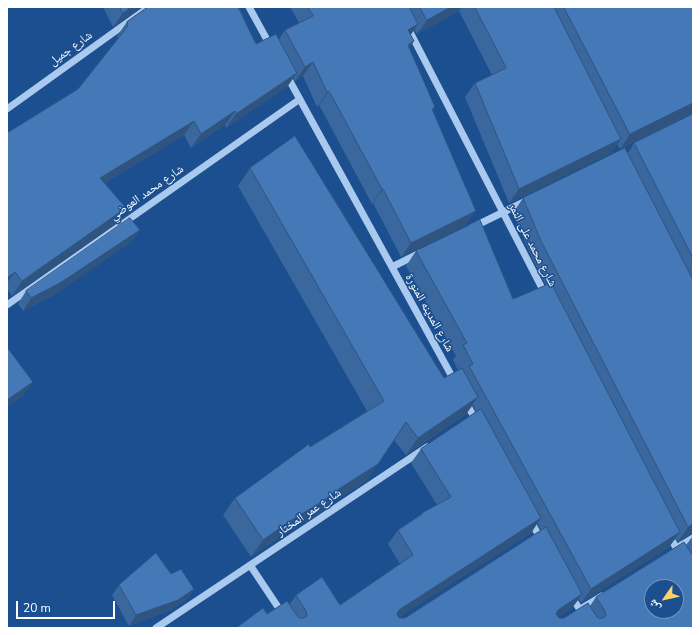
<!DOCTYPE html>
<html>
<head>
<meta charset="utf-8">
<style>
	body { margin:0 }
	#map { position:relative; width:700px; height:635px; overflow:hidden; background:#1b4f8f; font-family:"Nunito Sans","Noto Naskh Arabic",sans-serif }
	canvas { display:block }
	.frame { position:absolute; inset:0; border:8px solid #fff; pointer-events:none }
	.north { position:absolute; left:644px; top:579px; width:40px; height:40px; box-sizing:border-box; background:#1b4f8f; border:1px solid #7695bc; border-radius:50%; rotate:236deg; font-size:11px; font-weight:700; line-height:16px; text-align:center; color:#fff }
	.north::after { content:''; display:block; margin:auto; width:14px; height:18px; background:#ffd166; clip-path:polygon(50% 0,100% 100%,50% 72%,0 100%) }
	.scale { position:absolute; left:16px; top:601px; width:99px; height:18px; box-sizing:border-box; border:2px solid #fff; border-top:0; padding-left:5px; font-size:12px; line-height:14px; white-space:nowrap; color:#fff; -webkit-text-stroke:3px #1b4f8f; paint-order:stroke }
</style>
</head>
<body>
<div id="map">
<canvas width="700" height="635"></canvas>
<div class="frame"></div>
<div class="north">ش</div>
<div class="scale">20 m</div>
</div>
<script>
const c = document.querySelector('canvas').getContext('2d');
c.lineJoin = 'round';
function strokePath(path, color, width, dash) {
  c.strokeStyle = color;
  c.lineWidth = width;
  c.lineCap = dash ? 'butt' : 'round';
  c.setLineDash(dash || []);
  c.stroke(path);
}
function fill(path, color) {
  c.fillStyle = color;
  c.fill(path, 'evenodd');
}
function drawText(font, color, halo, rows, align = 'center') {
  c.font = font + ' "Nunito Sans","Noto Naskh Arabic",sans-serif';
  c.lineWidth = 3;
  c.setLineDash([]);
  c.textBaseline = 'middle';
  c.strokeStyle = halo;
  c.fillStyle = color;
  for (const [text, x, y, turn = 0] of rows) {
    c.save();
    c.translate(x, y);
    c.rotate((+turn || 0) * Math.PI / 180);
    c.textAlign = isNaN(turn) ? turn : align;
    if (halo) c.strokeText(text, 0, 0);
    c.fillText(text, 0, 0);
    c.restore();
  }
}
strokePath(new Path2D(`
	M249 7 271 47
	M407 26 545 294
	M286 74 455 382
	M7 109 149 7
	M473 227 526 201
	M392 267 420 253
	M7 305 300 99
	M466 402 477 423
	M530 519 541 540
	M669 535 680 555
	M678 547 693 538
	M250 565 292 628
	M572 597 591 628
	M582 608 602 596
	M156 628 427 447`), '#a9c9ee', 7);
fill(new Path2D(`
	M103 7H140L113 27Z
	M148 7H239L256 44 279 39 285 30 299 23 290 7H693L691 114 620 149 617 144 611 153 509 203 465 97 475 83 492 75 459 11 417 34 414 29 410 35 414 41 409 48 435 107 433 110 466 225 401 257 373 203 372 204 319 105 317 107 303 76 295 81 293 78 287 87 226 128 225 125 191 148 184 135 105 183 126 208 116 223 12 296 7 289V133L78 89 118 39 117 36 127 22Z
	M693 114V533H692L678 542 676 538 669 547 581 603 579 599 572 608 558 617 559 618H564L590 606 596 597 686 545 693 536V628H236L290 604 296 595 340 605 400 564 388 544 398 530 420 516 422 513 437 505 411 463 421 449 476 412 473 405 466 414 406 455 394 440 366 481 322 509 320 512 303 523 278 538 251 557 223 515 235 498 310 447 367 411 238 186 250 168 444 378 458 370 453 360 456 356 406 266 416 251 513 299 546 285 531 256 513 213 523 198 628 153 634 143ZM537 523 541 530 405 618H399V617L531 533Z
	M140 230 131 242 52 296 23 311 18 304 26 291Z
	M171 574 194 589 187 599 171 610 129 626 112 595 119 585Z`), '#3a679d');
fill(new Path2D(`
	M131 7H140L113 27 123 13Z
	M451 7H462L459 11 417 34 427 20Z
	M418 24 408 39V30Z
	M414 41 404 56 408 45Z
	M313 62 303 76 295 81 305 67Z
	M297 73 287 87 226 128 236 114Z
	M329 91 319 105 317 107 327 92Z
	M693 103V114H691L620 149 630 134Z
	M235 111 225 125 191 148 201 134Z
	M194 121 184 135 90 192 100 178Z
	M621 139 611 153 509 203 519 189Z
	M382 189H383L373 203 372 204Z
	M126 208 116 223 12 296 22 281Z
	M476 211 466 225 401 257 411 243Z
	M140 230 131 242 52 296 23 311 31 298Z
	M15 272 7 283V278Z
	M33 382 23 396 7 407V400Z
	M478 397 466 414 406 455 418 438Z
	M378 464 366 481 322 509 320 512 303 523 278 538 251 557 263 540 290 521Z
	M541 518 531 533 389 624 399 610Z
	M693 524V532L692 533 678 542 688 527Z
	M680 532 669 547 581 603 591 589Z
	M194 589 187 599 171 610 129 626 136 615Z
	M582 594 572 608 548 624 558 610Z`), '#305480');
const building = new Path2D(`
	M120 7H131L123 13Z
	M148 7H238L256 44 276 34 297 73 236 114 235 111 201 134 194 121 100 178 126 208 22 281 15 272 7 278V133L78 89 128 26 127 22Z
	M308 7H409L418 24 408 30 414 41 408 45 435 107 432 109 476 211 411 243 383 189H382L329 91 327 92 313 62 305 67 285 30 313 16Z
	M420 7H451L427 20Z
	M475 7H554L621 139 519 189 475 83 506 68Z
	M564 7H693V103L630 134Z
	M693 114V258L634 143Z
	M295 136 444 378 462 368 478 397 418 438 406 422 378 464 331 494 332 495 315 506 290 521 263 540 235 498 309 444 310 447 384 401 250 168Z
	M625 148 693 280V524L688 527 541 241 523 198Z
	M130 218 140 230 60 283 31 298 26 291Z
	M480 220 513 299 551 283 680 532 591 589 469 366 473 364 463 345 467 343 416 251Z
	M7 347 33 382 7 400Z
	M481 409 541 518 399 610 397 614 399 618H405L546 527 582 594 558 610 556 614 559 618H564L588 603 597 617 599 618H603L606 616 605 611 596 597 684 542 693 556V628H236L263 608 267 614 287 601 298 617 300 618H304L307 616 306 611 296 595 322 577 340 605 413 555 398 530 422 514V513L451 497 421 449ZM652 587H676V611H652Z
	M156 553 171 574 181 569 194 589 178 600 136 615 119 585Z`);
fill(building, '#4478b7');
strokePath(building, '#305480', 1);
drawText('12px', '#fff', '#1b4f8f', [
	["شارع جميل",71,49,-36],
	["شارع محمد العوضي",147,193,-35],
	["شارع محمد على النمر",532,245,63],
	["شارع المدينه المنورة",429,313,61],
	["شارع عمر المختار",309,513,-34]
]);
</script>
</body>
</html>
